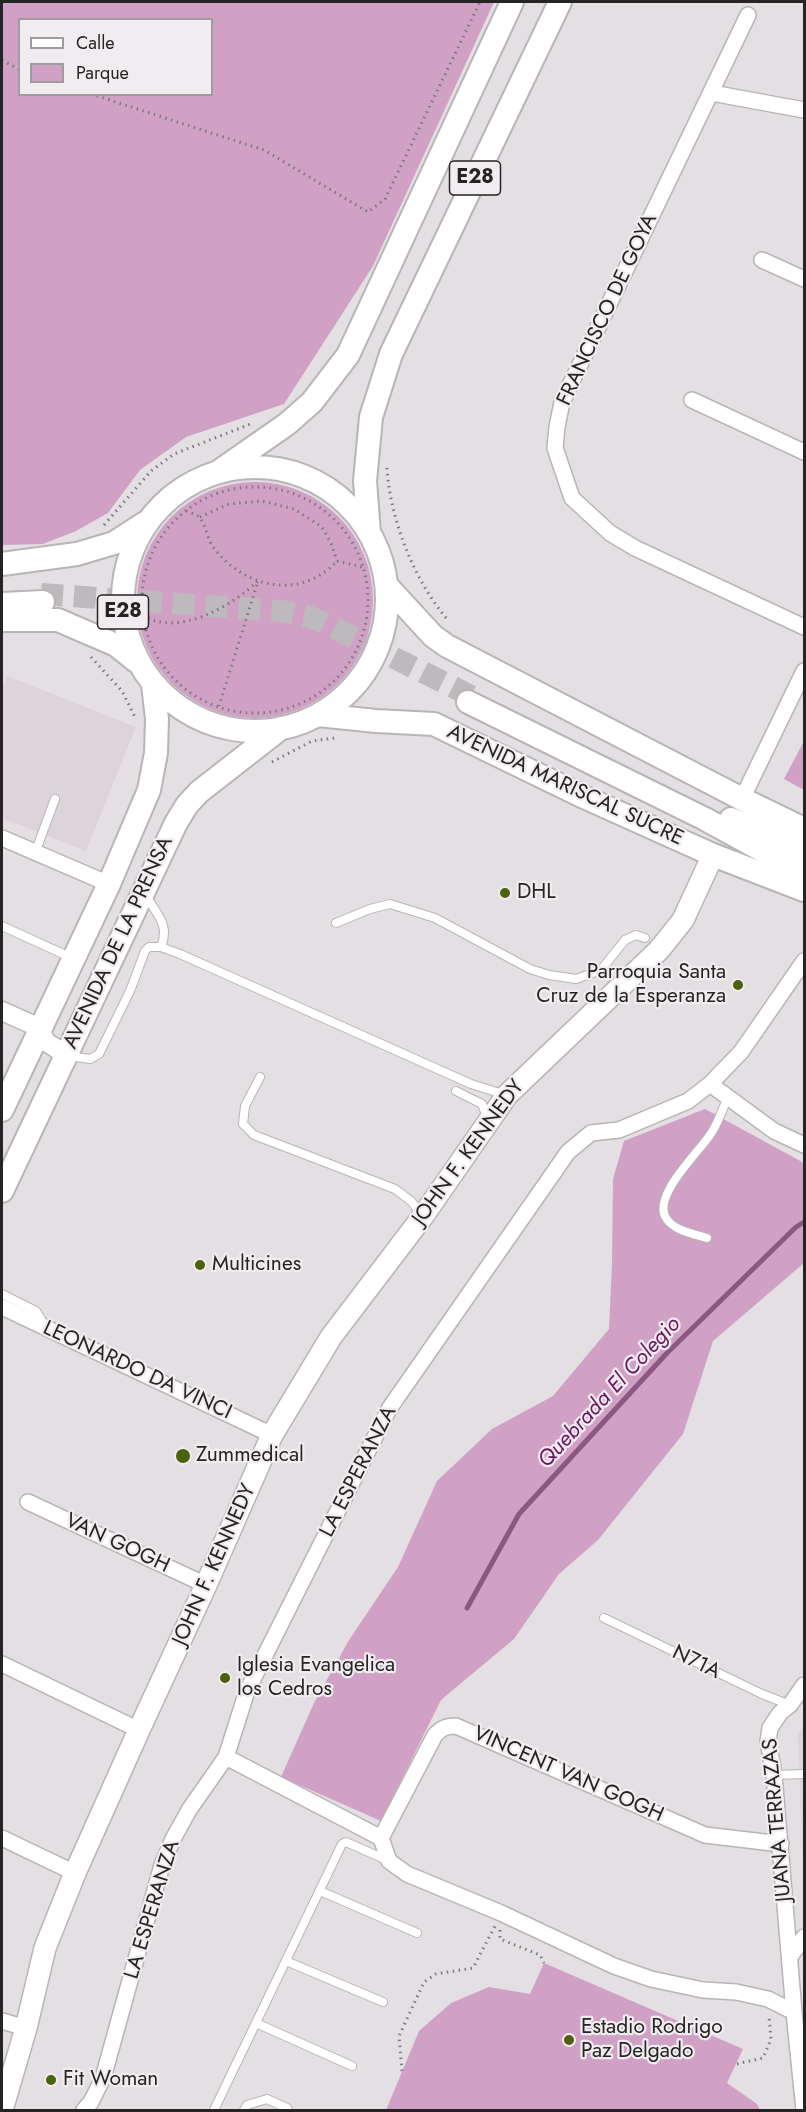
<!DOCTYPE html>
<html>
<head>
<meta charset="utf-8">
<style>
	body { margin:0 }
	#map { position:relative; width:806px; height:2112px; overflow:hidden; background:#e3dfe2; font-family:Jost,sans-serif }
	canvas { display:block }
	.frame { position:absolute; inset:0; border:3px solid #252324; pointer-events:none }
	.legend { position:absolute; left:18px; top:18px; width:195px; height:78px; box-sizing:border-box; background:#f0ecef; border:2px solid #9f9c9e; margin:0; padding:8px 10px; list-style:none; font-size:18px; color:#252324 }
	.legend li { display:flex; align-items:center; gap:12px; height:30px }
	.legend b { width:30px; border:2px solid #9f9c9e }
</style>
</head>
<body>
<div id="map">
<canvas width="806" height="2112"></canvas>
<div class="frame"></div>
<ul class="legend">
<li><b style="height:8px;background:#fff"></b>Calle</li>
<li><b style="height:16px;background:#d0a1c5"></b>Parque</li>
</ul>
</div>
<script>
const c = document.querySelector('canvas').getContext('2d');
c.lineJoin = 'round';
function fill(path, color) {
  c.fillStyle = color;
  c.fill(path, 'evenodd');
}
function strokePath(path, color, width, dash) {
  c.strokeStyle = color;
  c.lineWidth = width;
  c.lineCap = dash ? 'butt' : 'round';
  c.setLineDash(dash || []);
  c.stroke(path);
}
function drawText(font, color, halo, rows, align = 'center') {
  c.font = font + ' Jost,sans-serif';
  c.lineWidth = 4.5;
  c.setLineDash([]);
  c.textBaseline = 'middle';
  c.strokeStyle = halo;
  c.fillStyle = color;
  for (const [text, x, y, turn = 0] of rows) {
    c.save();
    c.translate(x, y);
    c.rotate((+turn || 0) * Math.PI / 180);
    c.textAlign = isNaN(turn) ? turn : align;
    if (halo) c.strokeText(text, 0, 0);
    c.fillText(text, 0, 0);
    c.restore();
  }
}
fill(new Path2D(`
	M7 676 136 727 86 851 2 818V690Z
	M804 1726V1899L798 1734Z`), '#ddd3db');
fill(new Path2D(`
	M2 2H494L373 266 284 404 186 437 140 470 108 513 76 531 43 544 2 545ZM20 20H212V94H20Z
	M137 600a118 118 0 1 1 236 0a118 118 0 1 1-236 0Z
	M803 743H804V790L784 779Z
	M705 1109 804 1163V1263L713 1341 683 1434 598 1540 559 1574 514 1639 441 1700 381 1821 281 1777 314 1703 349 1640 398 1567 437 1481 492 1429 553 1396 609 1329 612 1264 613 1179 624 1141Z
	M544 1963 743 2049 727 2083 757 2104 760 2110H386L419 2031 451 2003 489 1987 530 1994Z`), '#d0a1c5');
strokePath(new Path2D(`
	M467 1608 519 1514 667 1353 796 1227 804 1222`), '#8a5880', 5);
strokePath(new Path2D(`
	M41 594 281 611 310 617 324 623 471 696`), '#bdb9bc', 22, [22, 11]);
const service = new Path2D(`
	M35 853 55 799
	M147 897C157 915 170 925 161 947
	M336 923 370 909 390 904 435 918 530 969 549 975 576 979 601 970 625 940 636 935 645 938
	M2 926 72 958
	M68 1056 90 1059 99 1054 130 991 145 951 149 947H161L180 954 471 1084 506 1095
	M260 1077 245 1106 243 1124 254 1135 395 1189 411 1201 422 1215
	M456 1091 482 1104 487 1117
	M707 1238C694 1234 674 1231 666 1218 652 1196 698 1153 710 1135 718 1124 722 1110 728 1097
	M2 1294 36 1311 44 1324
	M604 1618 762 1694 790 1705
	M774 1775 804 1774
	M320 1891 417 1933
	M286 1961 383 2002
	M256 2023 352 2066
	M214 2110 342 1844 346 1842 389 1861
	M244 2110 247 2105 267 2099 287 2108 288 2110`);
const minor = new Path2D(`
	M748 15 562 402 557 427 555 448 572 498 610 533 635 548 804 627
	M712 93 804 110
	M762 260 804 279
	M692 400 804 452
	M742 799 804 671
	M2 838 109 884
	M710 1084 774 1131 804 1145
	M2 1307 272 1435
	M28 1502 206 1585
	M2 1664 139 1730
	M804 1685 790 1705 780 1713 770 1728 768 1741 774 1775 794 2012 804 2110
	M226 1757 381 1838 389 1861 407 1874 501 1913 614 1966 651 1979 703 1990 736 1992 768 1999 794 2012
	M2 1838 75 1873
	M381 1838 435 1735C442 1728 446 1726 456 1726L705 1835 781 1844
	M790 1957 804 1937
	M2 2021 26 2028
	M84 2110 91 2102 103 2078 162 1865 173 1839 189 1810 226 1757 247 1691 389 1409 568 1152 591 1133 619 1130 688 1101 710 1084 741 1052 804 961`);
const tertiary = new Path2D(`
	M2 1011 40 1028 46 1042 67 1055`);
const secondary = new Path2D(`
	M2 2110 26 2028 45 1948 75 1873 139 1730 206 1585 272 1435 331 1337 423 1216 507 1095 659 950 683 920 713 855`);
const primary = new Path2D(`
	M123 599a132 132 0 1 1 264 0a132 132 0 1 1-264 0Z
	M221 470 287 424 312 402 348 355 512 2
	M369 533 365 481 371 417 391 354 560 2
	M2 564 77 554 114 543 145 523
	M387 586 433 636 447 646 742 799 804 829
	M2 604 43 602
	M2 620H58L116 645 136 661
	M468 702 705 819 804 873
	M318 715 376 721 434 724 584 797 713 855 804 890
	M731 819 804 849
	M2 1110 109 884 149 790 156 753 157 719 153 684
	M2 1191 176 823 187 805 199 792 281 728`);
strokePath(service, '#b8b4b7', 10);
strokePath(minor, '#b8b4b7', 18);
strokePath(tertiary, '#b8b4b7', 21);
strokePath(secondary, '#b8b4b7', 24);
strokePath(primary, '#b8b4b7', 26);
strokePath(new Path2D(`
	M2 60 20 70
	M91 94 264 150 368 212 385 199 480 2
	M387 468C390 519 414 580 447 619
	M142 600a113 113 0 1 1 226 0a113 113 0 1 1-226 0Z
	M186 511C190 513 196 514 199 517 206 524 207 539 213 547 244 588 300 601 337 561
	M200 517 229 504 262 501 294 509 322 527 331 543 337 561
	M104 525 151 471 174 454 253 423
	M337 561 362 567
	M143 615C177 638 232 606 258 581L219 706
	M91 657 122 691 136 719
	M272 762 312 741 335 738
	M500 1930V1939L540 1955 544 1963
	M737 2064 763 2058 771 2039 769 2016
	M402 2071 399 2036 424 1982 436 1974 473 1968 495 1926`), '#7c797b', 3, [1.5, 4.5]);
strokePath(service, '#fff', 8);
strokePath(minor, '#fff', 15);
strokePath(tertiary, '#fff', 18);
strokePath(secondary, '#fff', 21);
strokePath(primary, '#fff', 22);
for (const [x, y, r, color] of [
	[505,893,6,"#4b610d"],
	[738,985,6,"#4b610d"],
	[200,1265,6,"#4b610d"],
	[183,1456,8,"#4b610d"],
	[225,1678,6,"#4b610d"],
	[569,2040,6,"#4b610d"],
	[51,2080,6,"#4b610d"]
]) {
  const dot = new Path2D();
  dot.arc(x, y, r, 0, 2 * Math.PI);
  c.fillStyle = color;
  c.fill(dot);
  strokePath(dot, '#f0ecef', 2);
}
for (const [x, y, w] of [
	[475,178,51],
	[123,612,51]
]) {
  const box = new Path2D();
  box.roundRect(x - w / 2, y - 17, w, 34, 4.5);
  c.fillStyle = '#f0ecef';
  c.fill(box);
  strokePath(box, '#252324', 1.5);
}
drawText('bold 20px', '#252324', null, [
	["E28",475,178],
	["E28",123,612]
]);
drawText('21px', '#252324', '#f0ecef', [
	["FRANCISCO DE GOYA",608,310,-65],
	["AVENIDA MARISCAL SUCRE",565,786,25],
	["AVENIDA DE LA PRENSA",119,943,-65],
	["JOHN F. KENNEDY",469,1153,-54],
	["LEONARDO DA VINCI",137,1371,25],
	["LA ESPERANZA",359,1472,-63],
	["VAN GOGH",117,1544,25],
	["JOHN F. KENNEDY",215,1565,-66],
	["N71A",696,1663,26],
	["VINCENT VAN GOGH",568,1775,24],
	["JUANA TERRAZAS",778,1820,-95],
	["LA ESPERANZA",153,1910,-73]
]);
drawText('21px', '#252324', '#f0ecef', [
	["DHL",517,893],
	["Parroquia Santa",726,973,"right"],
	["Cruz de la Esperanza",726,997,"right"],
	["Multicines",212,1265],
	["Zummedical",196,1456],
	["Iglesia Evangelica",237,1666],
	["los Cedros",237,1690],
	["Estadio Rodrigo",581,2028],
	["Paz Delgado",581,2052],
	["Fit Woman",63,2080]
], 'left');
drawText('italic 22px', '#6e1662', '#f0ecef', [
	["Quebrada El Colegio",610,1393,-47]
]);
</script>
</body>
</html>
